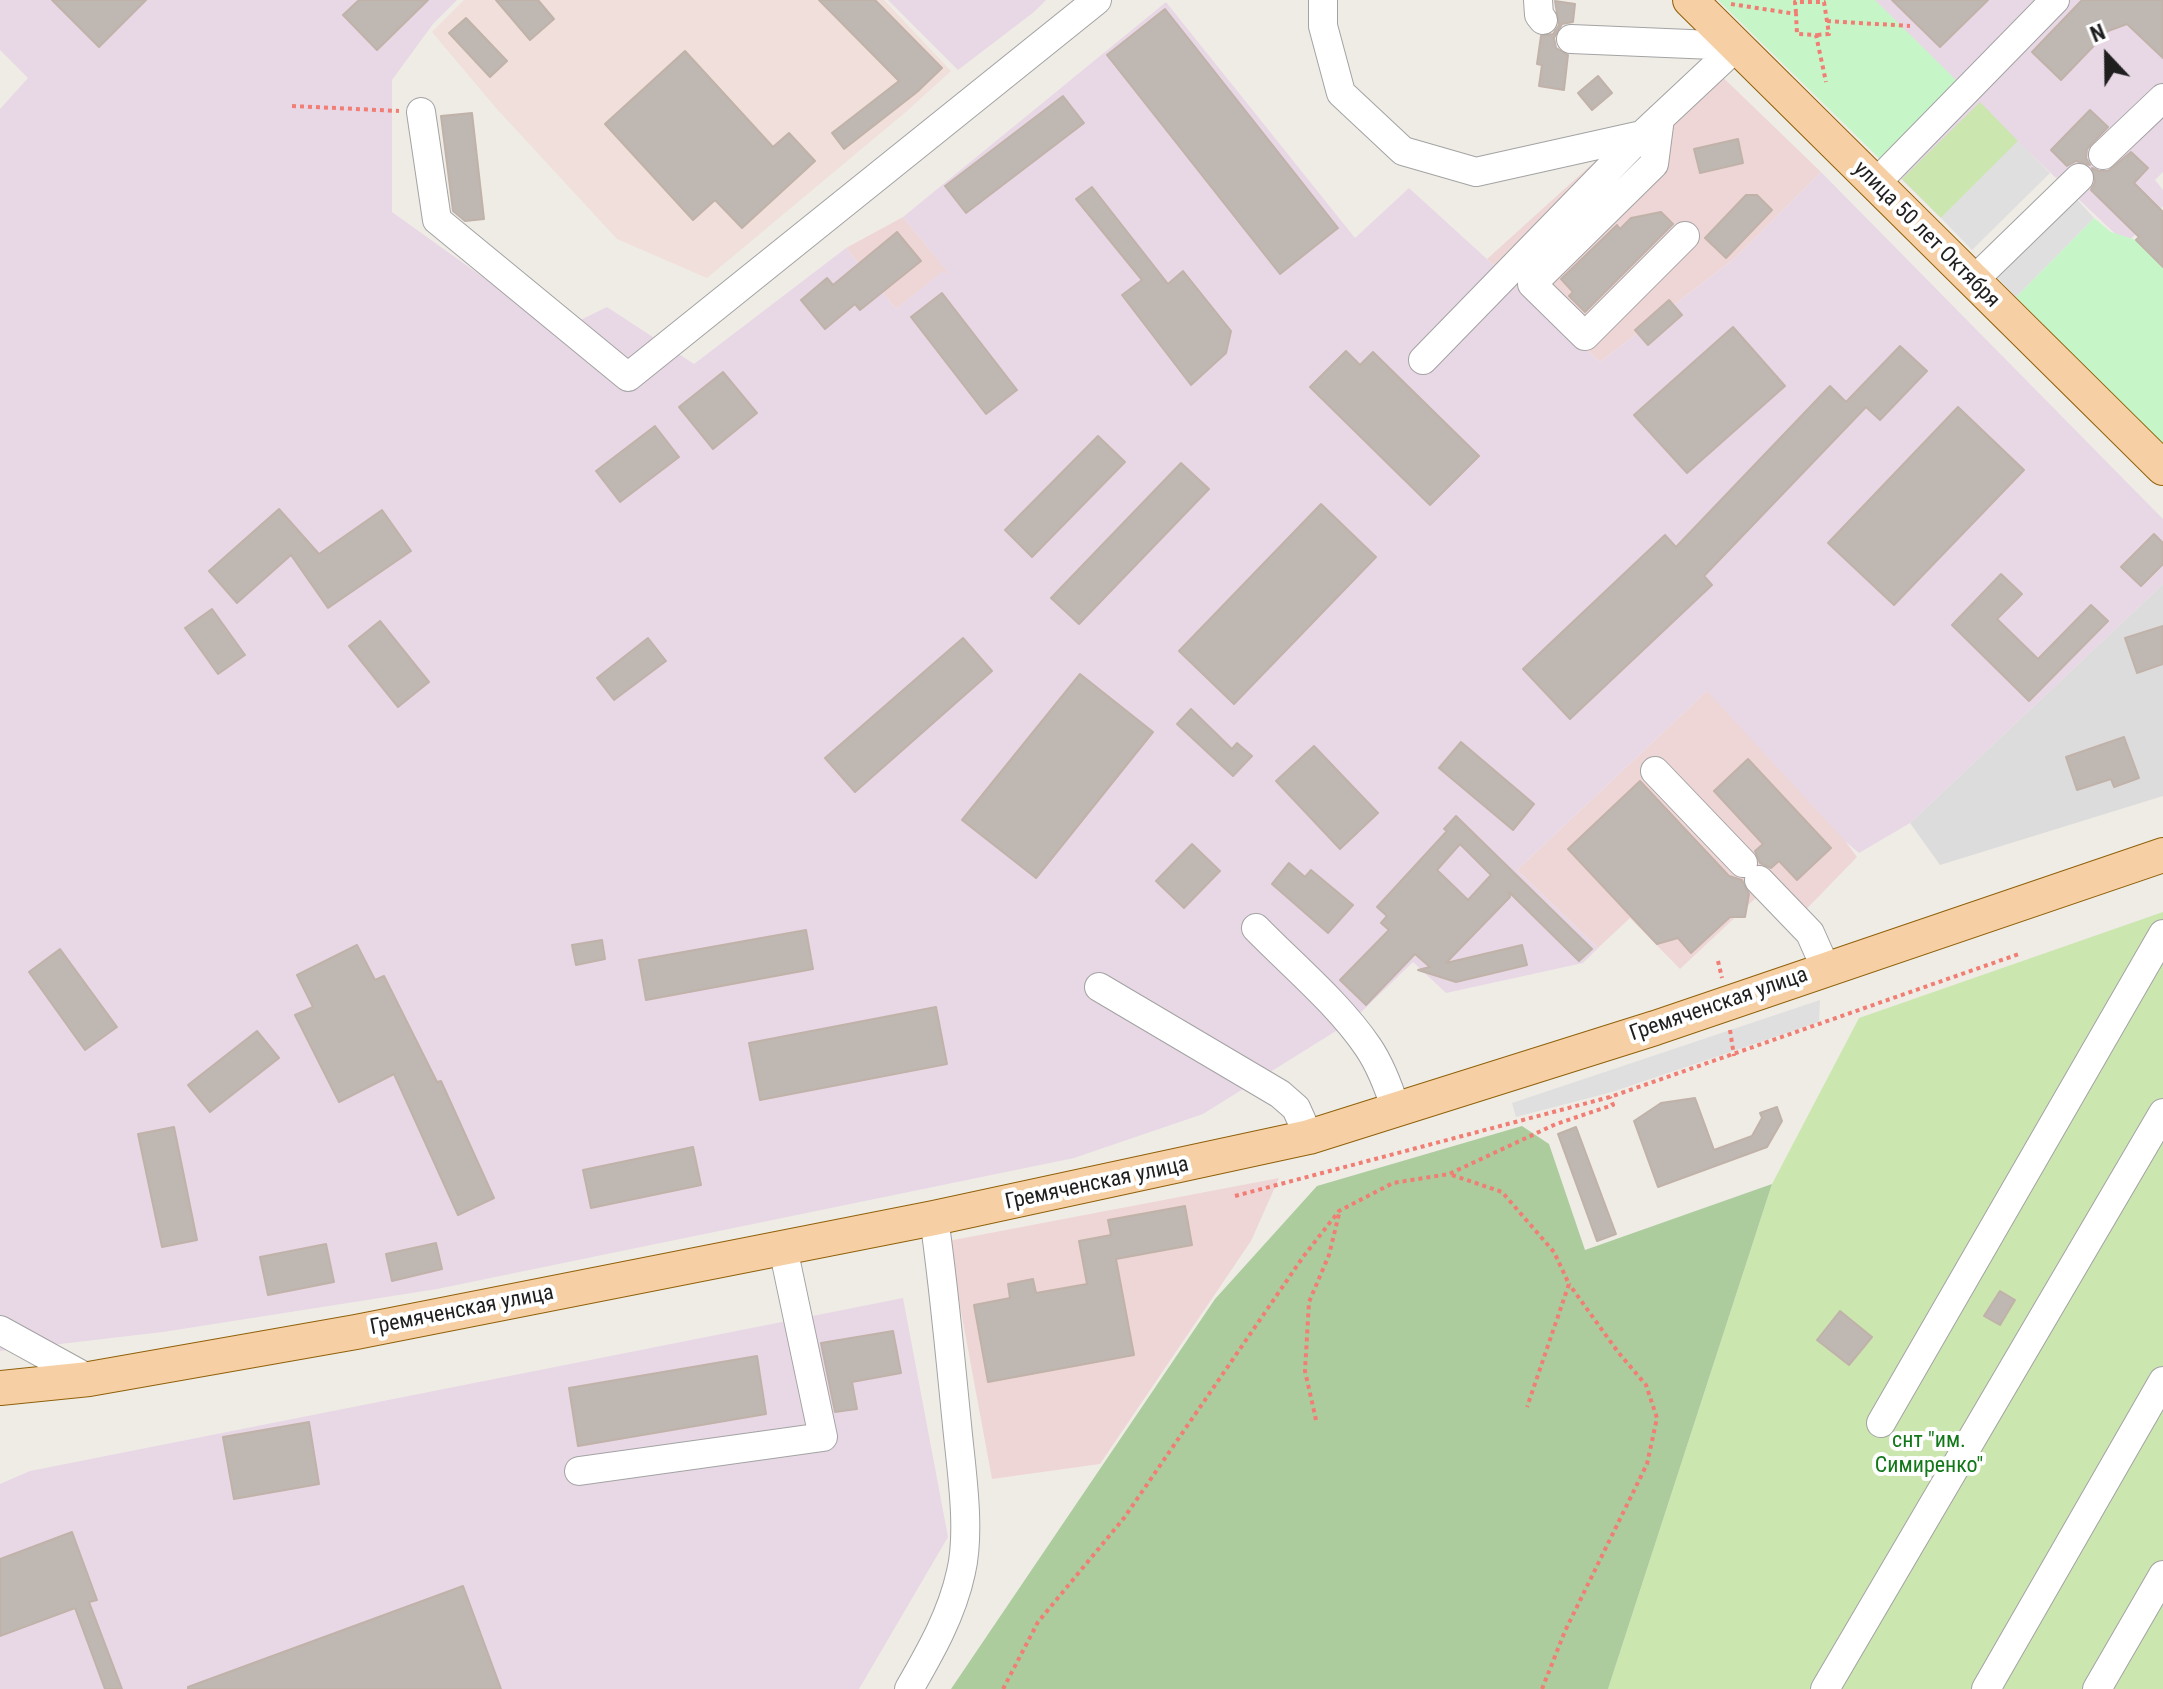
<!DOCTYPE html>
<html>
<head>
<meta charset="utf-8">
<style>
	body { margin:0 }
	#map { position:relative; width:2163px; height:1689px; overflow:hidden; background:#efece6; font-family:"Roboto Condensed",sans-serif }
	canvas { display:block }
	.north { position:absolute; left:2067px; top:16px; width:80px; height:80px; -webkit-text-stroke:6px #fff; paint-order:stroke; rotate:338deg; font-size:22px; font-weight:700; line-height:32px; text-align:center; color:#1f1f1f }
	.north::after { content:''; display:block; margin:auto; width:28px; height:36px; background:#1f1f1f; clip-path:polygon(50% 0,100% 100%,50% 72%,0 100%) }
</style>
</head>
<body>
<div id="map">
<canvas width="2163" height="1689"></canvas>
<div class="north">N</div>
</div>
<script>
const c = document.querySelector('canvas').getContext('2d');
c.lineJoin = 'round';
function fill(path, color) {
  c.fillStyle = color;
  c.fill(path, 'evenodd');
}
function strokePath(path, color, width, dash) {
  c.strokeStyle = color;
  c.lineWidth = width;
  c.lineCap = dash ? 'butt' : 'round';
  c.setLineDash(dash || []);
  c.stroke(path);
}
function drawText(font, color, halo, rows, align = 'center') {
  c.font = font + ' "Roboto Condensed",sans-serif';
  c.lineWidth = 8;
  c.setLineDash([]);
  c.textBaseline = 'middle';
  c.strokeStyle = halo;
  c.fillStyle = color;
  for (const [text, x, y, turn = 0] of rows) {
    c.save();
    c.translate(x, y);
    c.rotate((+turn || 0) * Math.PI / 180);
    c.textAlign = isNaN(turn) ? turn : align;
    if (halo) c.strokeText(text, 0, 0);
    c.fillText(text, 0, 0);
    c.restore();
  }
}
fill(new Path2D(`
	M2163 584V796L1940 865 1910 823Z`), '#dddcdc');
fill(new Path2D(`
	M1706 61 1821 172 1735 258 1600 362 1487 259Z
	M903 217 953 278 943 272 896 309 846 248Z
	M1708 690 1846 834V842L1857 857 1792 924 1760 894 1680 969 1630 918 1598 948 1517 870Z
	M1279 1178 1251 1241 1100 1464 992 1479 948 1241Z`), '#efd6d6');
fill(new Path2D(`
	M0 0H457L433 24 392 80V212L558 331 607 307 694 364 846 248 896 309 943 271 950 275 903 217 1166 2 1355 238 1409 188 1600 362 1735 258 1821 172 2163 519V584L1910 823 1859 853 1846 842 1707 691 1517 870 1598 948 1583 963 1446 993 1413 962 1352 1021 1203 1114 1074 1158 437 1289 163 1332 0 1351V109L28 78 0 50Z
	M888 0H1046L1034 12 958 70Z
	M1718 0H2163V172L2155 180 2163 190V206L2126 244 2018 142 1941 218Z
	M903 1298 948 1537 859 1689H0V1484L30 1471Z`), '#e8d8e5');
fill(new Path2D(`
	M464 0H884L951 71 907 111 707 278 617 239 496 108 432 32Z`), '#f0dfda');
fill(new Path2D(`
	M1980 102 2018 141 1941 218 1902 179Z
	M2163 912V1689H1608L1772 1184 1859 1018Z`), '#cbe6af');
fill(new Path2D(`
	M1522 1126 1549 1144 1585 1250 1772 1184 1608 1689H951L1215 1299 1317 1186Z`), '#accc9d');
fill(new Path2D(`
	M1718 0H1875L1959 83 1880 159Z
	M2094 218 2111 232 2136 240 2163 267V445L2016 297Z`), '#c6f6c8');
fill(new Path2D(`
	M2018 141 2050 173 1972 250 1941 218Z
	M2073 195 2094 218 2016 297 1994 274Z
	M1820 1000 1819 1022 1612 1092 1516 1117 1512 1103Z`), '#dfdfdf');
const building = new Path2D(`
	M52 0H146L99 47Z
	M359 0H428L377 50 343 15Z
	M496 0H538L554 19 530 40Z
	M819 0H875L942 68 917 92 844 149 832 133 899 81Z
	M1892 0H1988L1940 47Z
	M2082 0H2163V58L2127 24 2108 31 2061 80 2032 52Z
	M1555 1 1575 4 1573 22 1562 24 1554 38 1556 48 1568 55 1564 90 1539 86 1542 65 1537 64 1541 36 1553 34 1559 25Z
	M1165 9 1338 228 1280 274 1107 55Z
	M466 18 507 61 490 77 449 33Z
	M685 51 773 147 789 133 815 161 742 228 715 200 693 220 605 124Z
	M1598 76 1612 93 1592 110 1578 93Z
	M1063 96 1084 123 966 213 945 186Z
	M2090 110 2108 127 2087 149 2086 158 2090 165 2076 161 2067 166 2051 150Z
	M472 113 484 219 465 221 453 211 441 116Z
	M1738 139 1743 163 1700 173 1694 149Z
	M2131 152 2148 168 2134 183 2163 212V267L2136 240 2139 237 2091 190 2095 182 2092 168 2099 171H2108Z
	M1092 187 1168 284 1183 271 1231 331 1226 353 1191 385 1122 295 1142 280 1076 199Z
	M1746 195H1757L1772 210 1726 258 1705 238Z
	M1661 212 1673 224 1585 312 1569 296 1573 292 1561 279 1617 225 1620 229 1631 218Z
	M897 232 921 261 860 310 855 304 825 329 801 300 827 278 833 285Z
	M942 293 1017 390 986 414 911 317Z
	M1669 300 1682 315 1648 345 1635 330Z
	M1733 327 1785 386 1687 473 1634 415Z
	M1900 346 1927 371 1880 420 1866 407 1704 576 1712 585 1570 719 1523 669 1665 535 1676 547 1830 386 1846 402Z
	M1346 351 1360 365 1373 352 1479 456 1430 505 1310 387Z
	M723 372 757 413 713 449 679 407Z
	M1958 407 2024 470 1894 605 1828 543Z
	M655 426 679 457 620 502 596 471Z
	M1098 436 1125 462 1032 557 1005 530Z
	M1181 463 1209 489 1079 624 1051 598Z
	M1321 504 1376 557 1234 704 1179 651Z
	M279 509 319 554 382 510 411 551 328 608 291 555 237 603 209 571Z
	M2154 534 2163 543V564L2141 586 2121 567Z
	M2001 574 2022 594 1997 619 2038 659 2091 605 2108 621 2029 701 1952 625Z
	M212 609 245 655 218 674 185 628Z
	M380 621 429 682 398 707 349 646Z
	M2163 626V664L2137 673 2125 638Z
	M648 638 666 661 614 700 597 678Z
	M963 638 992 671 855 792 825 758Z
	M1080 674 1153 732 1036 878 962 820Z
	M1191 709 1232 749 1237 743 1252 756 1233 776 1177 724Z
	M2124 737 2139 778 2114 787 2111 779 2077 790 2066 757Z
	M1461 742 1534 804 1513 830 1439 768Z
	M1314 746 1378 813 1340 849 1276 781Z
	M1748 759 1831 848 1797 880 1779 861 1771 868 1760 863 1755 851 1763 844 1714 791Z
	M1640 781 1729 876 1742 880 1749 894 1745 917H1730L1691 953 1678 938 1657 944 1568 849Z
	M1456 816 1592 949 1579 961 1509 892 1510 897 1446 963 1522 945 1527 965 1456 982 1418 970 1430 967 1415 954 1366 1005 1340 980 1389 930 1381 923 1387 916 1377 907 1447 831 1444 829ZM1460 844 1491 875 1468 900 1437 870Z
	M1192 844 1220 871 1184 908 1156 881Z
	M1289 863 1305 877 1311 870 1353 905 1328 933 1272 884Z
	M806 930 813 969 646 1000 639 960Z
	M602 940 605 959 576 965 572 945Z
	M357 945 375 980 384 976 437 1082 441 1081 494 1198 458 1215 394 1074 339 1102 295 1015 313 1007 297 975Z
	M60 949 117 1027 85 1050 29 972Z
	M936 1007 947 1064 760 1100 749 1043Z
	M257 1031 279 1058 210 1112 188 1085Z
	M1695 1098 1714 1150 1752 1136 1762 1118 1760 1113 1777 1107 1782 1121 1767 1147 1658 1187 1634 1121 1661 1103Z
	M174 1127 197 1240 162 1247 138 1134Z
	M1576 1127 1616 1234 1597 1241 1558 1134Z
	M693 1147 701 1185 591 1208 583 1170Z
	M1185 1206 1192 1245 1116 1259 1134 1355 988 1382 974 1305 1010 1298 1008 1284 1033 1279 1036 1293 1087 1284 1079 1241 1111 1235 1108 1220Z
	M436 1243 442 1269 392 1281 386 1254Z
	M326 1244 334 1282 268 1295 260 1257Z
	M2000 1291 2015 1300 2000 1325 1984 1316Z
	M1840 1311 1872 1337 1849 1365 1817 1340Z
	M893 1331 901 1373 852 1382 857 1409 835 1412 821 1343Z
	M757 1356 766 1414 578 1446 569 1388Z
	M309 1422 319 1484 234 1499 223 1437Z
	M72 1532 97 1600 89 1602 122 1689H105L75 1608 0 1636V1559Z
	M463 1586 501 1689H188V1687Z`);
fill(building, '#bfb8b2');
strokePath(building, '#c0b2a9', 2);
const minor = new Path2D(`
	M1323 0V26L1341 93 1403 151 1476 172 1642 135 1737 46
	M1538 0 1539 15 1543 20
	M1571 39 1737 46
	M421 112 437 220 628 377 1097 0
	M1660 118 1654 164 1532 284 1585 336 1685 236
	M2103 155 2163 98
	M1875 184 2055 0
	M1973 281 2079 178
	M1423 360 1641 136
	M1655 771 1743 863
	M1759 880 1810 933 1826 969
	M1256 928C1292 965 1339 1004 1368 1047 1381 1066 1389 1088 1396 1110
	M1099 987 1280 1094 1296 1108 1309 1137
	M0 1330 89 1379
	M1881 1423 2163 934
	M579 1471 823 1437 783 1248
	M909 1689C931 1651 952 1614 961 1572 971 1530 961 1468 957 1425 950 1356 944 1287 934 1218
	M1825 1689 2163 1113
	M1986 1689 2163 1381
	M2097 1689 2163 1575`);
const major = new Path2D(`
	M1690 0 2163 468
	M0 1388 89 1379 356 1332 934 1218 1309 1137 1655 1028 2163 855`);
strokePath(minor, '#a3a3a3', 30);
strokePath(major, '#906009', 36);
strokePath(new Path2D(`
	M1731 4 1796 14 1797 34 1816 35 1826 82
	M1796 13 1795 2H1824L1829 34 1816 35
	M1827 21 1910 26
	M292 106 399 111
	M1718 961 1722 978
	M1730 1030 1734 1056
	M1452 1175 1502 1192 1554 1252 1569 1284 1527 1407
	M1235 1196 1610 1097 2019 954
	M1316 1420 1305 1371 1309 1302 1329 1255 1339 1214
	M1003 1689 1038 1622 1124 1518 1303 1257 1339 1211 1393 1183 1449 1174 1556 1124 1613 1105 1610 1097
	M1542 1689 1565 1631 1647 1464 1657 1418 1646 1385 1618 1352 1569 1284`), '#f17e74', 4, [4, 4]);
strokePath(minor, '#fff', 28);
strokePath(major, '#f6d0a4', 34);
drawText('22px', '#1f1f1f', '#fff', [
	["улица 50 лет Октября",1926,235,45],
	["Гремяченская улица",1719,1005,-19],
	["Гремяченская улица",1097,1184,-12],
	["Гремяченская улица",462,1311,-11]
]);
drawText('22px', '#127718', '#fff', [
	["снт \"им.",1929,1441],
	["Симиренко\"",1929,1466]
]);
</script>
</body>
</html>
